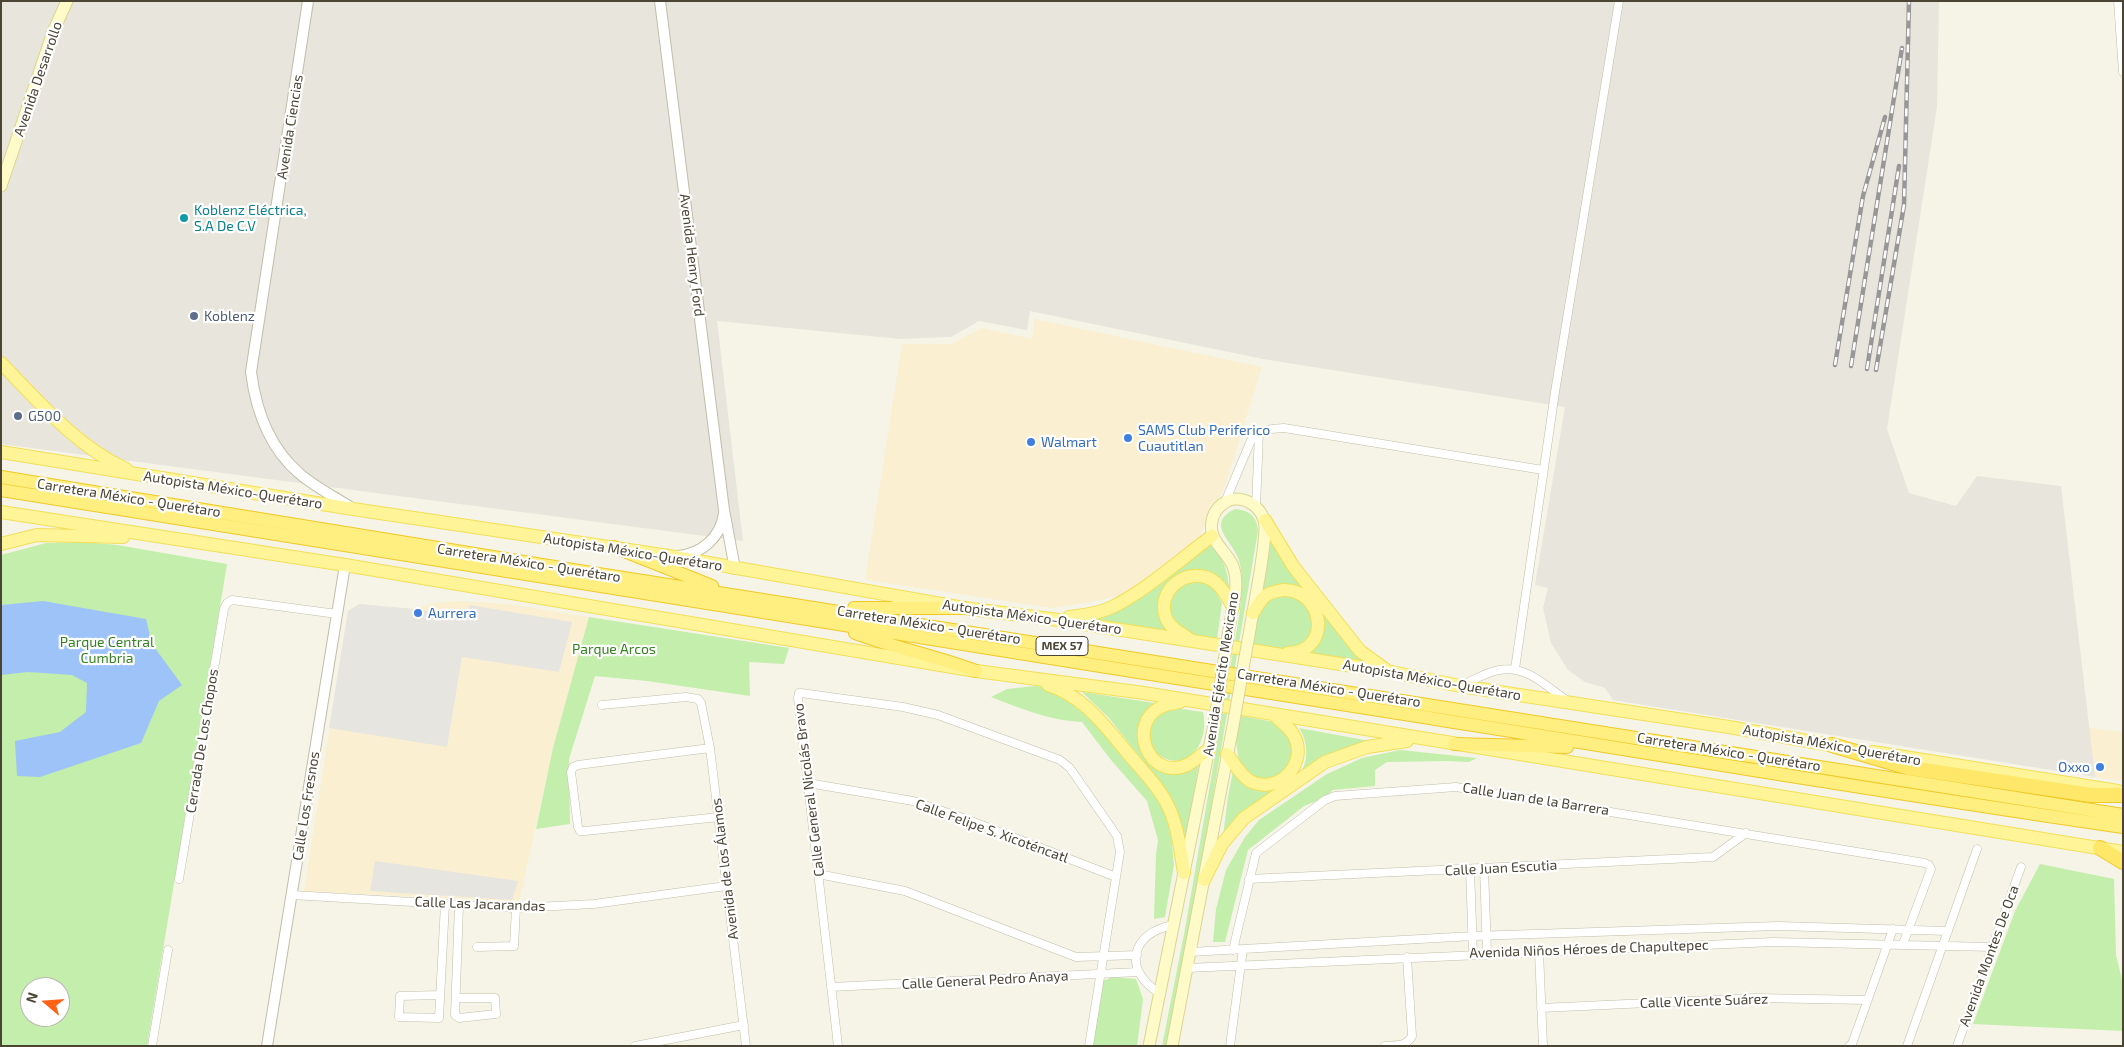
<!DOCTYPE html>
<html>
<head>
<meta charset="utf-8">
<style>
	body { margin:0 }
	#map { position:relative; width:2124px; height:1047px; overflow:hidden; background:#f5f4e7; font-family:"Exo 2",sans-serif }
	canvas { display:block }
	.frame { position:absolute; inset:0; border:2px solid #4a4535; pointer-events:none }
	.north { position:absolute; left:20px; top:977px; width:50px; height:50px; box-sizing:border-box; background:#fff; border:1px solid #b7b5ae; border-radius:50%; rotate:288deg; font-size:14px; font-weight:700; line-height:20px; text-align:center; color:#4a4535 }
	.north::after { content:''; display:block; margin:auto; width:18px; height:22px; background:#ff6115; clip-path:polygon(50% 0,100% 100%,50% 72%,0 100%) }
</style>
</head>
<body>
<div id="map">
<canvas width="2124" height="1047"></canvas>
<div class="frame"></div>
<div class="north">N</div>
</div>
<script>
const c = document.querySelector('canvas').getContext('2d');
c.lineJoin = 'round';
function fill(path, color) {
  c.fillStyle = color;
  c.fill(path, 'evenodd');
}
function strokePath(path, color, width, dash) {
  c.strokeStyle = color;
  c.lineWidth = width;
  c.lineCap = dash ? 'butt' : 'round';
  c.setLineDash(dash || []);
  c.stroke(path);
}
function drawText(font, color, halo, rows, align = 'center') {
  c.font = font + ' "Exo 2",sans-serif';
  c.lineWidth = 4.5;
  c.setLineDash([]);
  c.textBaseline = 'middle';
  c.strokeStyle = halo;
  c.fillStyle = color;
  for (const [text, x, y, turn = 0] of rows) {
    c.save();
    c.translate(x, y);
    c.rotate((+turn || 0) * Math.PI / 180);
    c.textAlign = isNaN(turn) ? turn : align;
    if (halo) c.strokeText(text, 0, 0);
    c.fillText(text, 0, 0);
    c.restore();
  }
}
fill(new Path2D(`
	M1034 319 1262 367 1224 489 1196 542 1133 592 1091 602 1052 608 865 580 902 344H952L981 328 1032 339Z
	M457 601 509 604 589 617 553 748 519 902 304 891 348 611 359 604 414 609 434 603Z
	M2089 728 2123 732V781L2095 777Z`), '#faefd0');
fill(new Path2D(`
	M1 1H1939L1937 107 1887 429 1909 493 1956 506 1977 476 2061 486 2095 777 1613 700 1605 688 1585 682 1568 670 1551 643 1543 608 1548 588 1535 585 1565 407 1263 359 1030 311 1027 330 979 321 951 337 900 339 717 321 743 541 1 444Z`), '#e8e5dc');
fill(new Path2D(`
	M1235 509C1250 510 1257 517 1258 531L1189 938 1168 1046H1162L1185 929 1240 611C1241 593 1244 578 1239 560 1234 542 1204 524 1235 509Z
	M1269 533 1370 664 1309 653 1315 646 1309 595 1261 593Z
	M85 542 117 545 227 564 147 1046H1V555L46 543ZM30 987H60V1017H30Z
	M1208 545C1224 551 1229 577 1229 591L1209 574 1165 589 1174 633 1087 618Z
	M1192 581 1201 582 1214 588 1222 603 1217 640C1209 639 1199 639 1193 636 1174 626 1164 610 1174 590Z
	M1292 594 1312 609 1311 636 1293 650 1252 646 1258 614 1271 597Z
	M589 617 789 648 784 664 749 662 750 696 647 681 595 676 569 759 570 824 536 829 553 748Z
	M1035 686 1049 688 1088 712 1135 769 1165 809 1171 832 1174 865 1165 917 1154 919 1156 855 1158 840 1147 801 1111 760 1082 722C1050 721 1020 708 991 697L1007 689Z
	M1082 692 1161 704 1140 724 1165 772C1179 774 1188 774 1199 763L1185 849 1178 812 1168 793 1109 718Z
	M1174 708 1203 712C1211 748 1180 780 1150 747 1149 723 1150 716 1174 708Z
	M1241 716 1274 722 1291 737 1293 761 1273 780 1252 777 1239 763 1236 741Z
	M1299 728 1370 741 1323 759 1222 844 1228 797 1233 771 1250 787 1273 790C1281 785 1293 780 1300 772 1310 761 1307 739 1299 728Z
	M1400 750 1477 758 1469 762 1447 761 1387 762 1375 770V786L1333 790 1324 798 1304 806 1248 850 1225 942H1213L1216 909 1226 870 1245 837 1259 820 1327 774 1362 758Z
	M2040 864 2114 879 2116 955 2123 984V1031L1973 1024 2015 911Z
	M1112 977 1136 979 1143 999 1137 1046H1088L1099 980H1106Z`), '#c4eeab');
fill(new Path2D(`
	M359 604 414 609 467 617 469 605 572 622 559 672 462 657 447 747 329 728 348 611Z
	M375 861 518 881 512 900 370 891Z`), '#e6e5e0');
fill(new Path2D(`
	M43 601 146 619 152 644 182 685 159 701 141 743 40 777 17 776 15 741 60 732 86 712 87 683 72 675 28 672 1 675V605Z`), '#9dc3f9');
const minor = new Path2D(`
	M2118 1 2123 72
	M1225 502 1252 438 1271 429 1284 428 1543 470
	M1256 507 1259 433
	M1515 669 1555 392 1619 1
	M1462 685C1474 680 1487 672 1499 670 1526 665 1545 685 1566 700
	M602 705 686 697 698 699 701 703 710 748 746 1046
	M710 748 578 765 573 767 571 772 578 827 580 831H585L719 817
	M808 783 913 801 966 819 1116 877
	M1484 868 1487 953
	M1470 869 1473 954
	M818 874 905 891 1076 957 1137 955
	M179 879 224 609 227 603 232 600 337 614
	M1249 879 1713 857 1746 833
	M292 895 516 908 594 904 726 886
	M477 947 514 946 516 908
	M1233 950 1256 853 1325 800 1335 796 1456 787 1925 863 1929 865 1931 869 1903 944
	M1190 952 1473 936 1778 926 1948 931
	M1539 952 1543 1046
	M1187 968 1773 942 1992 947
	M831 987 1138 972
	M1161 994C1122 971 1130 933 1173 925
	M440 995 400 996 399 1017 439 1018 445 904
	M456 998H495L496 1014 459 1018 455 1015 459 905
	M1541 1008 1755 998 1867 1000
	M152 1046 168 950
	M635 1046 744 1025
	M838 1046 798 698 799 693H801L903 707 938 715 1060 760 1070 768 1117 836 1120 852 1089 1046
	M1230 1046 1243 949
	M1385 1046C1397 1045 1406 1047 1412 1036L1407 957
	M1849 1046 1852 1044 1893 929
	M1907 1046 1977 849
	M1957 1046 2021 867`);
const tertiary = new Path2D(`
	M308 1 251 372C256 411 269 448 300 474 315 487 335 497 352 508
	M660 1 724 510 735 569
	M678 556C702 554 721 537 724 513
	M267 1046 345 565`);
const secondary = new Path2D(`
	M1 186 53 32 67 1
	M1232 612C1235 597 1239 579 1232 564 1223 547 1206 539 1213 517 1216 508 1226 499 1236 499 1248 499 1260 507 1264 520 1269 535 1253 609 1250 629
	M1149 1046 1214 724
	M1172 1046 1233 726`);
const primary = new Path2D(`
	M1 363C39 402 76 446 126 469
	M1 452 353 509 669 556 964 608 1051 619 1392 672 1460 686 1729 727 1841 747
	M1 512 345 565 976 671 1144 693 2123 852
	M1265 520 1293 566 1360 651 1385 669
	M1 544 37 535 123 537
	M1253 613C1256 608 1260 601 1264 597 1269 592 1277 591 1283 590 1324 589 1333 652 1288 653
	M1069 617C1083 615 1097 614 1110 608 1143 593 1182 558 1212 536
	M1188 638C1180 633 1170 628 1166 618 1155 588 1191 564 1215 582 1223 588 1228 598 1233 607
	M1048 685C1085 696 1107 729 1131 757 1143 771 1157 785 1166 802 1178 824 1180 849 1184 873
	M1180 702C1174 703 1167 704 1161 707 1126 724 1149 782 1187 765 1195 761 1202 754 1209 749
	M1873 752 2118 791
	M1227 754C1234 763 1240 775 1250 781 1279 796 1310 762 1293 734 1289 727 1280 721 1274 715
	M1204 880 1222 844 1244 818 1325 762 1367 747 1407 741`);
const trunk = new Path2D(`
	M1 477 573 570 2123 815
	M1 490C466 566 932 640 1398 713 1639 751 1881 792 2123 827
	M614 547 712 586
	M854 608H964
	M855 633C895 648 936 656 976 671
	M1454 744 1567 747`);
const motorway = new Path2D(`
	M1832 745 1910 768 2091 795H2123
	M2100 848 2123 862`);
strokePath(minor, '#c2bea8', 9);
strokePath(tertiary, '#c2bea8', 12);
strokePath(secondary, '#dad592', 13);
strokePath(primary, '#f2df59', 14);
strokePath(trunk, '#f0c927', 14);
strokePath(motorway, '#f0c927', 16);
strokePath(minor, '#fff', 8);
strokePath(tertiary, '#fff', 10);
strokePath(secondary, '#fffbc8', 11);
strokePath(primary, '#fff497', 12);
strokePath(trunk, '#ffee80', 12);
strokePath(motorway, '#ffe769', 14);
const rail = new Path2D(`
	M1835 365 1863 196 1885 117
	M1851 366 1902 48
	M1867 369 1899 166
	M1876 370 1904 205 1909 1`);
strokePath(rail, '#979797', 4.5);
strokePath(rail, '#fff', 2.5, [8]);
const secondaryBridge = new Path2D(`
	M1214 724 1231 617
	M1233 726 1250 629`);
strokePath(secondaryBridge, '#dad592', 13, []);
strokePath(secondaryBridge, '#fffbc8', 11);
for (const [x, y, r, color] of [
	[184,218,5,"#0f9aa8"],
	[194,316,5,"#5c6f8a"],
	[18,416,5,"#5c6f8a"],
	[1128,438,5,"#3f7fe0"],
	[1031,442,5,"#3f7fe0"],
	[418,613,5,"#3f7fe0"],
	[2100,767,5,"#3f7fe0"]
]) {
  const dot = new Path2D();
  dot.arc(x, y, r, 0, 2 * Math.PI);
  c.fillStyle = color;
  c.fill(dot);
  strokePath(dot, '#fff', 2);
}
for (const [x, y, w] of [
	[1062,646,52]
]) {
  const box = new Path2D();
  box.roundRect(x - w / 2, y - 9.5, w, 19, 4);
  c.fillStyle = '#fff';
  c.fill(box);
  strokePath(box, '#4a4535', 1);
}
drawText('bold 12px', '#4a4535', null, [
	["MEX 57",1062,646]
]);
drawText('14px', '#4a4535', '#fff', [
	["Avenida Desarrollo",38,79,-71],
	["Avenida Ciencias",290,127,-81],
	["Avenida Henry Ford",692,255,83],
	["Autopista México-Querétaro",233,490,9],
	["Carretera México - Querétaro",129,498,9],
	["Autopista México-Querétaro",633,552,9],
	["Carretera México - Querétaro",529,563,9],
	["Autopista México-Querétaro",1032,617,8],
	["Carretera México - Querétaro",929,625,9],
	["Avenida Ejército Mexicano",1221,674,-81],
	["Autopista México-Querétaro",1432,680,10],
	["Carretera México - Querétaro",1329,688,9],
	["Cerrada De Los Chopos",202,741,-81],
	["Autopista México-Querétaro",1832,745,10],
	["Carretera México - Querétaro",1729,752,9],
	["Calle General Nicolás Bravo",809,790,-97],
	["Calle Juan de la Barrera",1536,799,9],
	["Calle Los Fresnos",306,806,-81],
	["Calle Felipe S. Xicoténcatl",992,831,20],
	["Calle Juan Escutia",1501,868,-3],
	["Avenida de los Álamos",725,869,-97],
	["Calle Las Jacarandas",480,904,2],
	["Avenida Niños Héroes de Chapultepec",1589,949,-2],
	["Avenida Montes De Oca",1989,956,-70],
	["Calle General Pedro Anaya",985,980,-3],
	["Calle Vicente Suárez",1704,1001,-2]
]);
drawText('14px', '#0d838f', '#fff', [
	["Koblenz Eléctrica,",194,210],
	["S.A De C.V",194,226]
], 'left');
drawText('14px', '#4e5e75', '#fff', [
	["Koblenz",204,316],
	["G500",28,416]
], 'left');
drawText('14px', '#366cbe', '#fff', [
	["SAMS Club Periferico",1138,430],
	["Cuautitlan",1138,446],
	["Walmart",1041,442],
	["Aurrera",428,613],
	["Oxxo",2090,767,"right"]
], 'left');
drawText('14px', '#358321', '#fff', [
	["Parque Central",107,642],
	["Cumbria",107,658],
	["Parque Arcos",614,649]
]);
</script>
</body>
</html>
